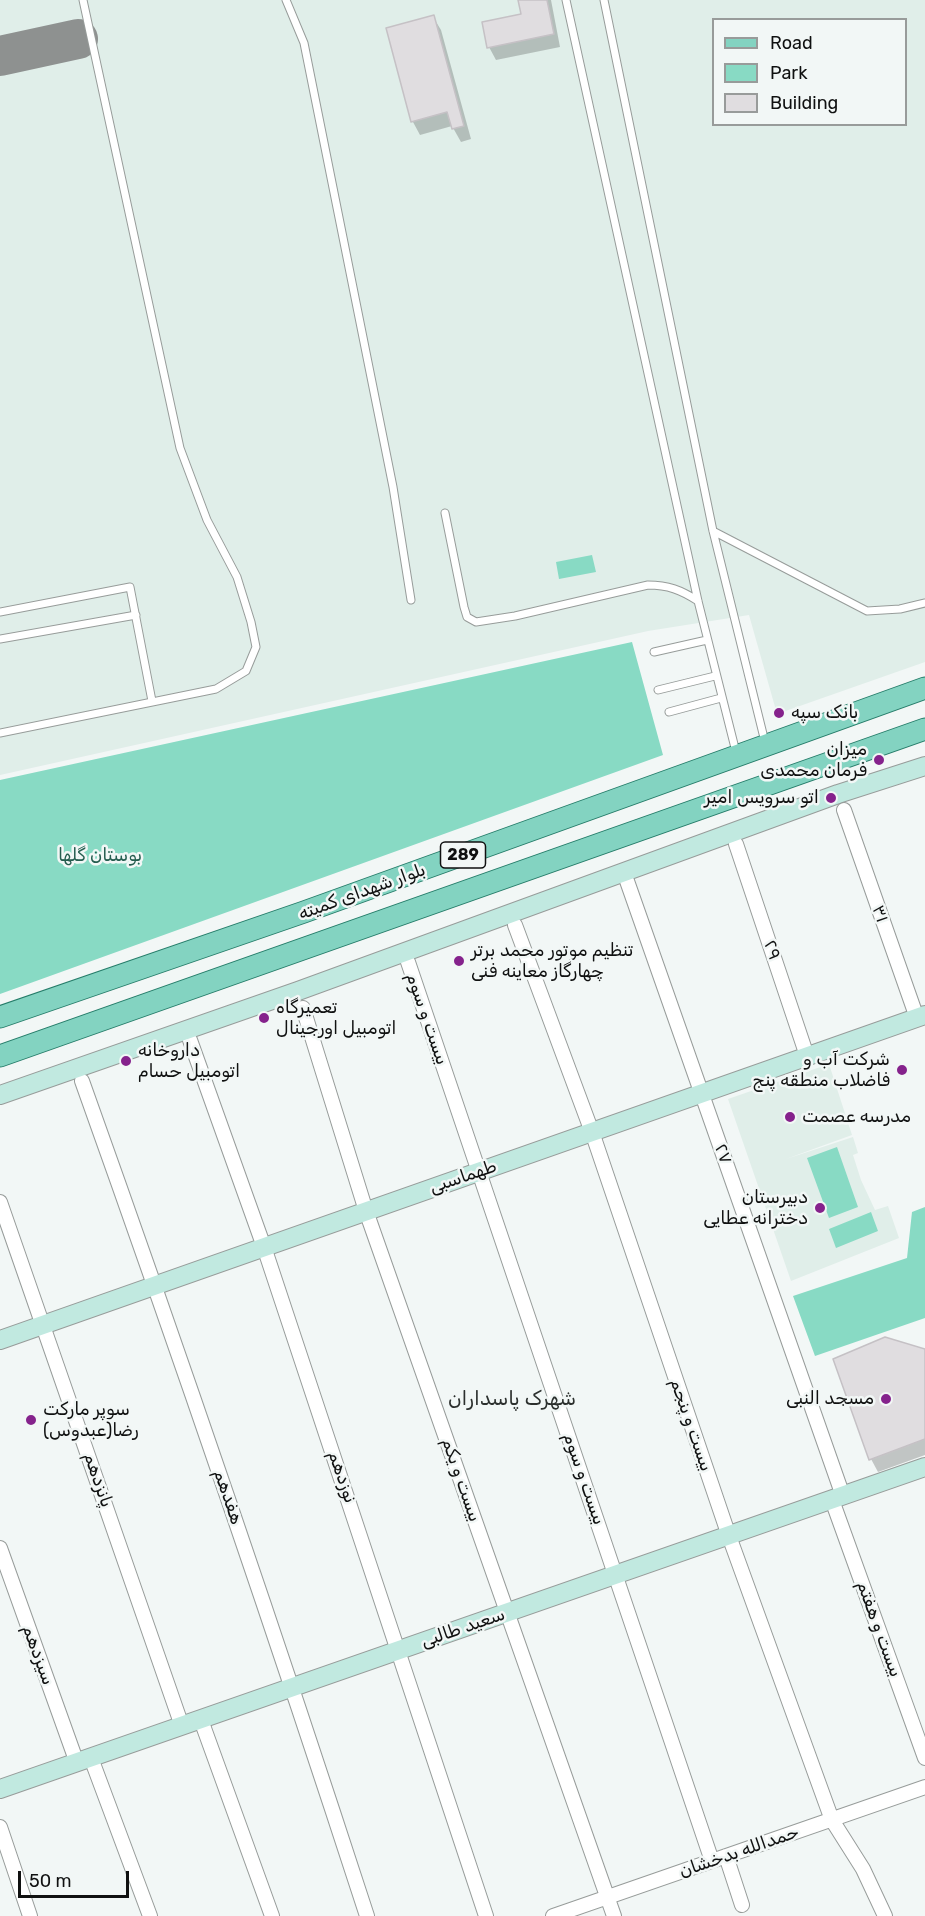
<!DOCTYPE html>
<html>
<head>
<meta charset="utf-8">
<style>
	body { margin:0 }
	#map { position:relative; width:925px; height:1916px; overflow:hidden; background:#f2f7f6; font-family:Rubik,sans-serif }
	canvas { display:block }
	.legend { position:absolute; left:712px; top:18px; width:195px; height:108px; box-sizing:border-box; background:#f2f7f6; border:2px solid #989b9a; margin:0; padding:8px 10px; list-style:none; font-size:18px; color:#101111 }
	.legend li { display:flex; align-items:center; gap:12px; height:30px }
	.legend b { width:30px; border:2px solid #989b9a }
	.scale { position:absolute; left:18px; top:1871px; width:111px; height:27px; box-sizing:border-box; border:3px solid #101111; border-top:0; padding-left:8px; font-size:18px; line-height:21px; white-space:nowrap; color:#101111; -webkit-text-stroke:4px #f2f7f6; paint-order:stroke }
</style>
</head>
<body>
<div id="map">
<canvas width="925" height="1916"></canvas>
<ul class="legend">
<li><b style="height:8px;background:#83d3c1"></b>Road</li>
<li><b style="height:16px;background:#88dac4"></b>Park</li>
<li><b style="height:16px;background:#e0dde0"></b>Building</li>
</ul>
<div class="scale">50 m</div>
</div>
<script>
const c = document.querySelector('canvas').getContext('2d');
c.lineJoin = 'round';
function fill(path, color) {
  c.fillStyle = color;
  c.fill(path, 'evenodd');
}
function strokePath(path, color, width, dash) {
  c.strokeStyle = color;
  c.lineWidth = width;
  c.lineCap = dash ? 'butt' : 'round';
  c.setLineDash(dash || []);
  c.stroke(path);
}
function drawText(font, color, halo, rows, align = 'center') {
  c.font = font + ' Rubik,Vazirmatn,sans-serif';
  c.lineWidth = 5;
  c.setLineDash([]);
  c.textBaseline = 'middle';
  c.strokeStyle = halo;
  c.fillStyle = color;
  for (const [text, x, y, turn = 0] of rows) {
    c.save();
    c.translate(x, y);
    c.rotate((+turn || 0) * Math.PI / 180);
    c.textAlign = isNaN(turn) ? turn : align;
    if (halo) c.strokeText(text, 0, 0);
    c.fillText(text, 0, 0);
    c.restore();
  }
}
fill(new Path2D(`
	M0 0H925V662L777 714 749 615 648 631 0 775ZM714 20H906V124H714Z
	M829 1064 852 1135 786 1159 853 1137 858 1153 853 1155 861 1180 875 1210 888 1206 899 1238 791 1281 728 1099Z`), '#e0eee9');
fill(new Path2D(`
	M592 555 596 572 559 579 556 562Z
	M632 642 663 755 0 994V780Z
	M837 1147 858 1207 829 1218 807 1158Z
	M925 1207V1318L815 1356 793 1296 907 1258 912 1212Z
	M871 1212 878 1231 836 1248 829 1229Z`), '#88dac4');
fill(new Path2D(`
	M520 0H551L560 47 496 60 489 47 523 15Z
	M433 17 441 30 471 139 461 142 452 126 420 135 413 122 388 29Z
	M925 1351V1455L878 1472 871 1459Z`), '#0003');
strokePath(new Path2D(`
	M0 56 78 39`), '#8e9190', 40);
const building = new Path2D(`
	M518 0H547L554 34 487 48 482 22 521 14Z
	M434 15 464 126 452 129 447 112 411 122 386 28Z
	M885 1337 925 1349V1439L869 1460 833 1359Z`);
fill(building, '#e0dde0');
strokePath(building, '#c5c1c5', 1.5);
const lane = new Path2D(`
	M286 0 304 43 393 487 411 600
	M566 0 698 601 736 752
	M604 0 713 531 765 742
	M445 513 464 607 467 617 476 622 515 616 648 585C668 585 681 590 698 601
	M713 531 867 611 900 609 925 603
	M0 612 130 587 152 701
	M0 639 136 615
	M654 652 707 640
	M658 690 715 676
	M669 712 721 698
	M0 733 216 689 246 671 256 647 251 622 237 577 207 520 180 448 83 0`);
const street = new Path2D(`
	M844 810 917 1018
	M736 844 807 1056
	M627 881 843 1496
	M515 925 592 1132 729 1536 832 1820 863 1869 885 1916
	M408 962 712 1861
	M303 1008 366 1211 614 1916
	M190 1040 264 1247 486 1916
	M82 1081C181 1358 276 1636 367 1916
	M0 1202 182 1726
	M832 1500 925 1758
	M0 1548 77 1763
	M201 1720 272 1916
	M91 1758 150 1916
	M0 1827 30 1916
	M726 1856 742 1905
	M553 1916 925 1787`);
const secondary = new Path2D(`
	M0 1095 298 991 838 794 925 766
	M0 1340 925 1015
	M0 1789 925 1467`);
const primary = new Path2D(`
	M0 1017 304 912 925 688
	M0 1056 925 729`);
strokePath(lane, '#979c9a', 9);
strokePath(street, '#979c9a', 16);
strokePath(secondary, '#979c9a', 20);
strokePath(primary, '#257c69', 23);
strokePath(lane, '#fff', 7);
strokePath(street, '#fff', 14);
strokePath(secondary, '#c1e9e0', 18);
strokePath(primary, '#83d3c1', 21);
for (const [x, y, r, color] of [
	[779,713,6,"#85228c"],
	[879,760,6,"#85228c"],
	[831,798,6,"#85228c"],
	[459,961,6,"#85228c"],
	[264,1018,6,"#85228c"],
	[126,1061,6,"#85228c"],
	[902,1070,6,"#85228c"],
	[790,1117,6,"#85228c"],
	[820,1208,6,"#85228c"],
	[886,1399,6,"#85228c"],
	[31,1420,6,"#85228c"]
]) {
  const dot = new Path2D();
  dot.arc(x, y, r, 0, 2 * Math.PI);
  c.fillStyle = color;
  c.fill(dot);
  strokePath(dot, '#f2f7f6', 2);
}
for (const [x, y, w] of [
	[463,855,45]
]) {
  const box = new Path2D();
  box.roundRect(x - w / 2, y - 13, w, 26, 4.5);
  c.fillStyle = '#f2f7f6';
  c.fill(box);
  strokePath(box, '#101111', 1.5);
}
drawText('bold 16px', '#101111', null, [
	["289",463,855]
]);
drawText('18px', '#101111', '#f2f7f6', [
	["بانک سپه",791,713],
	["میزان",867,750,"right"],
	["فرمان محمدی",867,771,"right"],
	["اتو سرویس امیر",819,798,"right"],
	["تنظیم موتور محمد برتر",471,951],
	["چهارگاز معاینه فنی",471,972],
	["تعمیرگاه",276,1008],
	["اتومبیل اورجینال",276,1029],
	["داروخانه",138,1051],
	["اتومبیل حسام",138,1072],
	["شرکت آب و",890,1060,"right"],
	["فاضلاب منطقه پنج",890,1081,"right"],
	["مدرسه عصمت",802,1117],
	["دبیرستان",808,1198,"right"],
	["دخترانه عطایی",808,1219,"right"],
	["مسجد النبی",874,1399,"right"],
	["سوپر مارکت",43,1410],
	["رضا(عبدوس)",43,1431]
], 'left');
drawText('18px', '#265e50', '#f2f7f6', [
	["بوستان گلها",100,856]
]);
drawText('18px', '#101111', '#f2f7f6', [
	["بلوار شهدای کمیته",362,892,-20],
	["۳۱",880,914,71],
	["۲۹",772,950,71],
	["بیست و سوم",427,1019,71],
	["۲۷",723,1154,71],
	["طهماسبی",463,1177,-19],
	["بیست و پنجم",691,1425,71],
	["نوزدهم",342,1477,71],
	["بیست و سوم",584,1479,71],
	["پانزدهم",98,1480,71],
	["بیست و یکم",461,1480,71],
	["هفدهم",228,1497,71],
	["سعید طالبی",463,1628,-19],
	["بیست و هفتم",879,1629,70],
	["سیزدهم",38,1655,70],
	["حمدالله بدخشان",739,1852,-19]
]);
drawText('20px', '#2c302e', '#f2f7f6', [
	["شهرک پاسداران",512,1399]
]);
</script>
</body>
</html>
